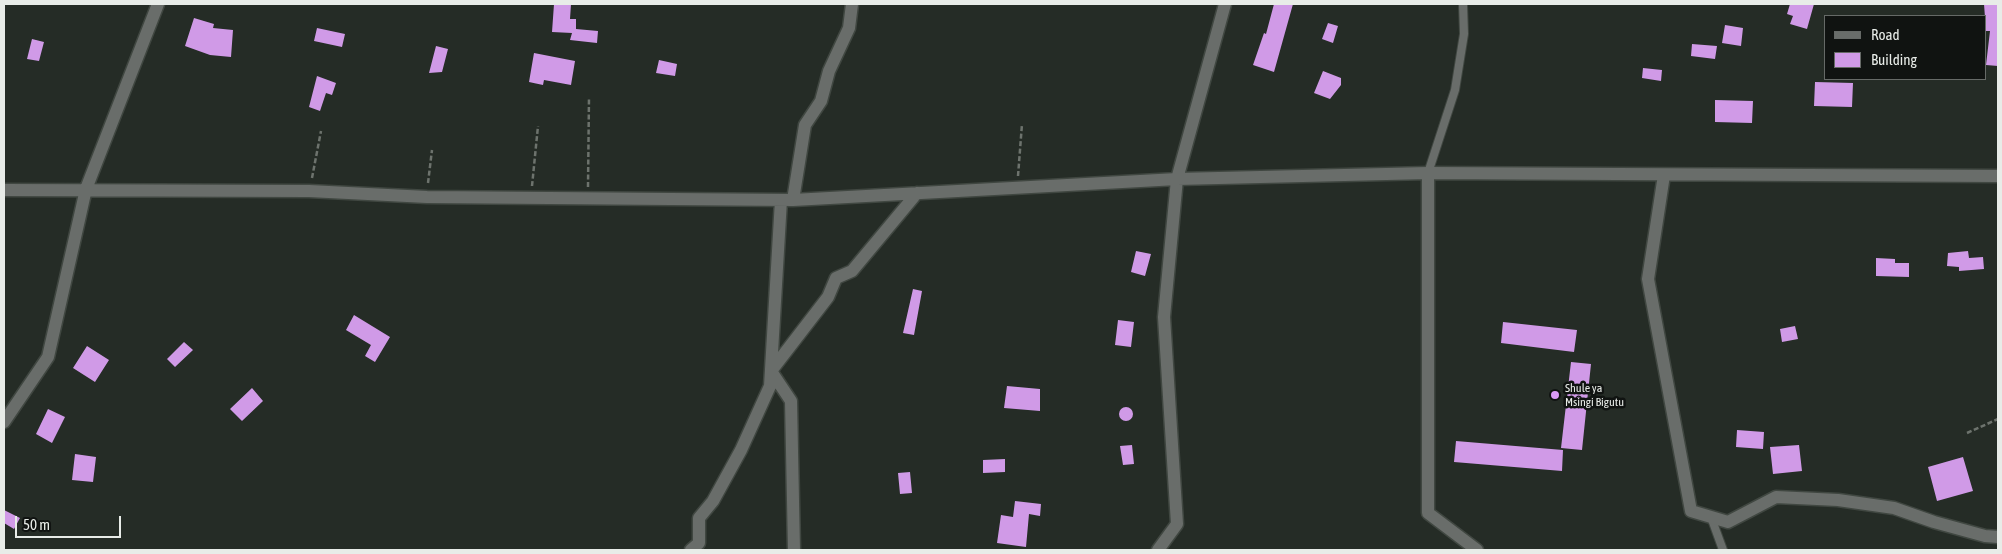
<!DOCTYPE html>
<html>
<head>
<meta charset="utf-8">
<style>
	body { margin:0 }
	#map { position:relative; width:2002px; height:554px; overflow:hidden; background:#252c26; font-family:"Asap Condensed",sans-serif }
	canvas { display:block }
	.frame { position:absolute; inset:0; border:5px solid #e8ece8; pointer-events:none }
	.legend { position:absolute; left:1824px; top:15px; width:162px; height:65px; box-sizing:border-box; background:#101311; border:1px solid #666a67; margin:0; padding:6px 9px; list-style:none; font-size:15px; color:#e8ece8 }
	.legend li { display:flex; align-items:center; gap:10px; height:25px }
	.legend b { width:25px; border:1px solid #666a67 }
	.scale { position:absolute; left:15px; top:516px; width:106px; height:22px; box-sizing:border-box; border:2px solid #e8ece8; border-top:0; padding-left:6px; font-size:15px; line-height:18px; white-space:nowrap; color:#e8ece8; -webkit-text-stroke:4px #101311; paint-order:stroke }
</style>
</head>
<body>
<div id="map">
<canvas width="2002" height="554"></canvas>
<div class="frame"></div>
<ul class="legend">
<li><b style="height:6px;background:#696d6a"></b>Road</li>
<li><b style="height:14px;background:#d09ae7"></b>Building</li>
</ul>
<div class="scale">50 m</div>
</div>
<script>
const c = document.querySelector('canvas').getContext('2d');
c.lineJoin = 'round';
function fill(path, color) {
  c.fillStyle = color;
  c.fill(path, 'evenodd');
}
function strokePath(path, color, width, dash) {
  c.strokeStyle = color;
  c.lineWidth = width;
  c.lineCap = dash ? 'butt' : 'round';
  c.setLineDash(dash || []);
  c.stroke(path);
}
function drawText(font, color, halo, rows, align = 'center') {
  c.font = font + ' "Asap Condensed",sans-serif';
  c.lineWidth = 5;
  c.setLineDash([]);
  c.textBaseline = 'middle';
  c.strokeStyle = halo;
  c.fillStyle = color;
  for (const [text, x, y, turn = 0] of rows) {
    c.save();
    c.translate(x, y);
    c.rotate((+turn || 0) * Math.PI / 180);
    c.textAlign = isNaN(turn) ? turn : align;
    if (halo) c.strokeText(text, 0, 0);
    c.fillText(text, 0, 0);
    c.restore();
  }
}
fill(new Path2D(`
	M554 4H571L570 19H576V29L598 31 597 43 570 40 572 33 552 32Z
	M1274 4H1293L1274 72 1253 65 1264 33 1266 34Z
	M1790 4H1814L1807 29 1790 24 1793 16 1787 14Z
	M1984 4H1998V66L1986 65 1990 31H1986Z
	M194 18 214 24 213 28 233 30 231 57 210 55 185 46Z
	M1328 23 1338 26 1333 43 1322 39Z
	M1725 25 1743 28 1741 46 1722 43Z
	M317 28 345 34 342 47 314 41Z
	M32 39 44 42 39 61 27 59Z
	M1692 44 1717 46 1715 59 1691 56Z
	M436 46 448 49 442 72 429 73Z
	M534 53 575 61 571 85 544 80 543 85 529 82Z
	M659 60 677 64 675 76 656 73Z
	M1643 68 1662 70 1661 81 1642 78Z
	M1323 71 1341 78V85L1330 99 1314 93Z
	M317 76 336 83 332 95 326 93 320 111 309 107Z
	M1815 82 1853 83 1852 107 1814 106Z
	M1715 100 1753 101 1752 123 1715 122Z
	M1136 251 1151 254 1145 276 1131 272Z
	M1968 251 1969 258 1983 257 1984 269 1959 271V267L1947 266 1948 253Z
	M1876 258 1895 259V263H1909V277L1876 276Z
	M913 289 922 291 914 335 903 333Z
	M354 315 390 337 375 362 365 356 371 345 346 330Z
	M1118 320 1134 322 1131 347 1115 345Z
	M1503 322 1577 330 1574 352 1501 343Z
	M1795 326 1798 339 1782 342 1780 329Z
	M184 342 193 350 175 367 167 359Z
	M87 346 109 360 95 382 73 368Z
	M1571 362 1591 364 1582 450 1561 448Z
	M1007 386 1040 389V411L1004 408Z
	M252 388 263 401 242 421 230 409Z
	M1119 414a7 7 0 1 1 14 0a7 7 0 1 1-14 0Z
	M48 409 65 417 52 443 36 434Z
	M1737 430 1764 432 1763 449 1736 447Z
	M1456 441 1563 450 1562 471 1454 462Z
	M1132 445 1134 464 1123 465 1120 446Z
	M1799 445 1802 471 1773 474 1770 447Z
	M75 454 96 457 93 482 72 480Z
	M1963 457 1973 491 1937 501 1928 467Z
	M1005 459V472L983 473V460Z
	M910 472 912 493 900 494 898 473Z
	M1015 501 1041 504 1040 516 1029 514 1026 547 997 543 1001 515 1013 517Z
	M4 510 20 518 14 529 4 523Z`), '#d09ae7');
const lane = new Path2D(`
	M1428 173 1455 90 1464 34 1463 4
	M1711 517 1723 550`);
const street = new Path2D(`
	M1428 173V513L1477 550
	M1664 175 1648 279 1691 511 1728 522 1776 497 1838 500 1894 508 1934 522 1985 536 1998 537
	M4 190 309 191 427 197 793 200 1177 179 1428 173 1998 176
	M793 200 805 125 821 101 829 71 849 28 852 4
	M4 422 48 357 86 189 158 4
	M691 550 699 543V518L713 501 741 450 770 386 781 200
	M794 550 791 401 771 371 828 297 836 278 852 271 917 193
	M1158 550 1177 524 1164 317 1177 179 1225 4`);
strokePath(lane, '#404741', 10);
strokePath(street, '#404741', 15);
strokePath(new Path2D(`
	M1018 176 1022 124
	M312 178 321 131
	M428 183 432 150
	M532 186 538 126
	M588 187 589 97
	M1967 433 1998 419`), '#6d736d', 2.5, [5, 2.5]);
strokePath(lane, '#696d6a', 8);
strokePath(street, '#696d6a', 12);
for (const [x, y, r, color] of [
	[1555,395,5,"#da9af6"]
]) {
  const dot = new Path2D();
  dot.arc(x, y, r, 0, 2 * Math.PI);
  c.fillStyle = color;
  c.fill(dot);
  strokePath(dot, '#101311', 2);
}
drawText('12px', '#e8ece8', '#101311', [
	["Shule ya",1565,388],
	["Msingi Bigutu",1565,402]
], 'left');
</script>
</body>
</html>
